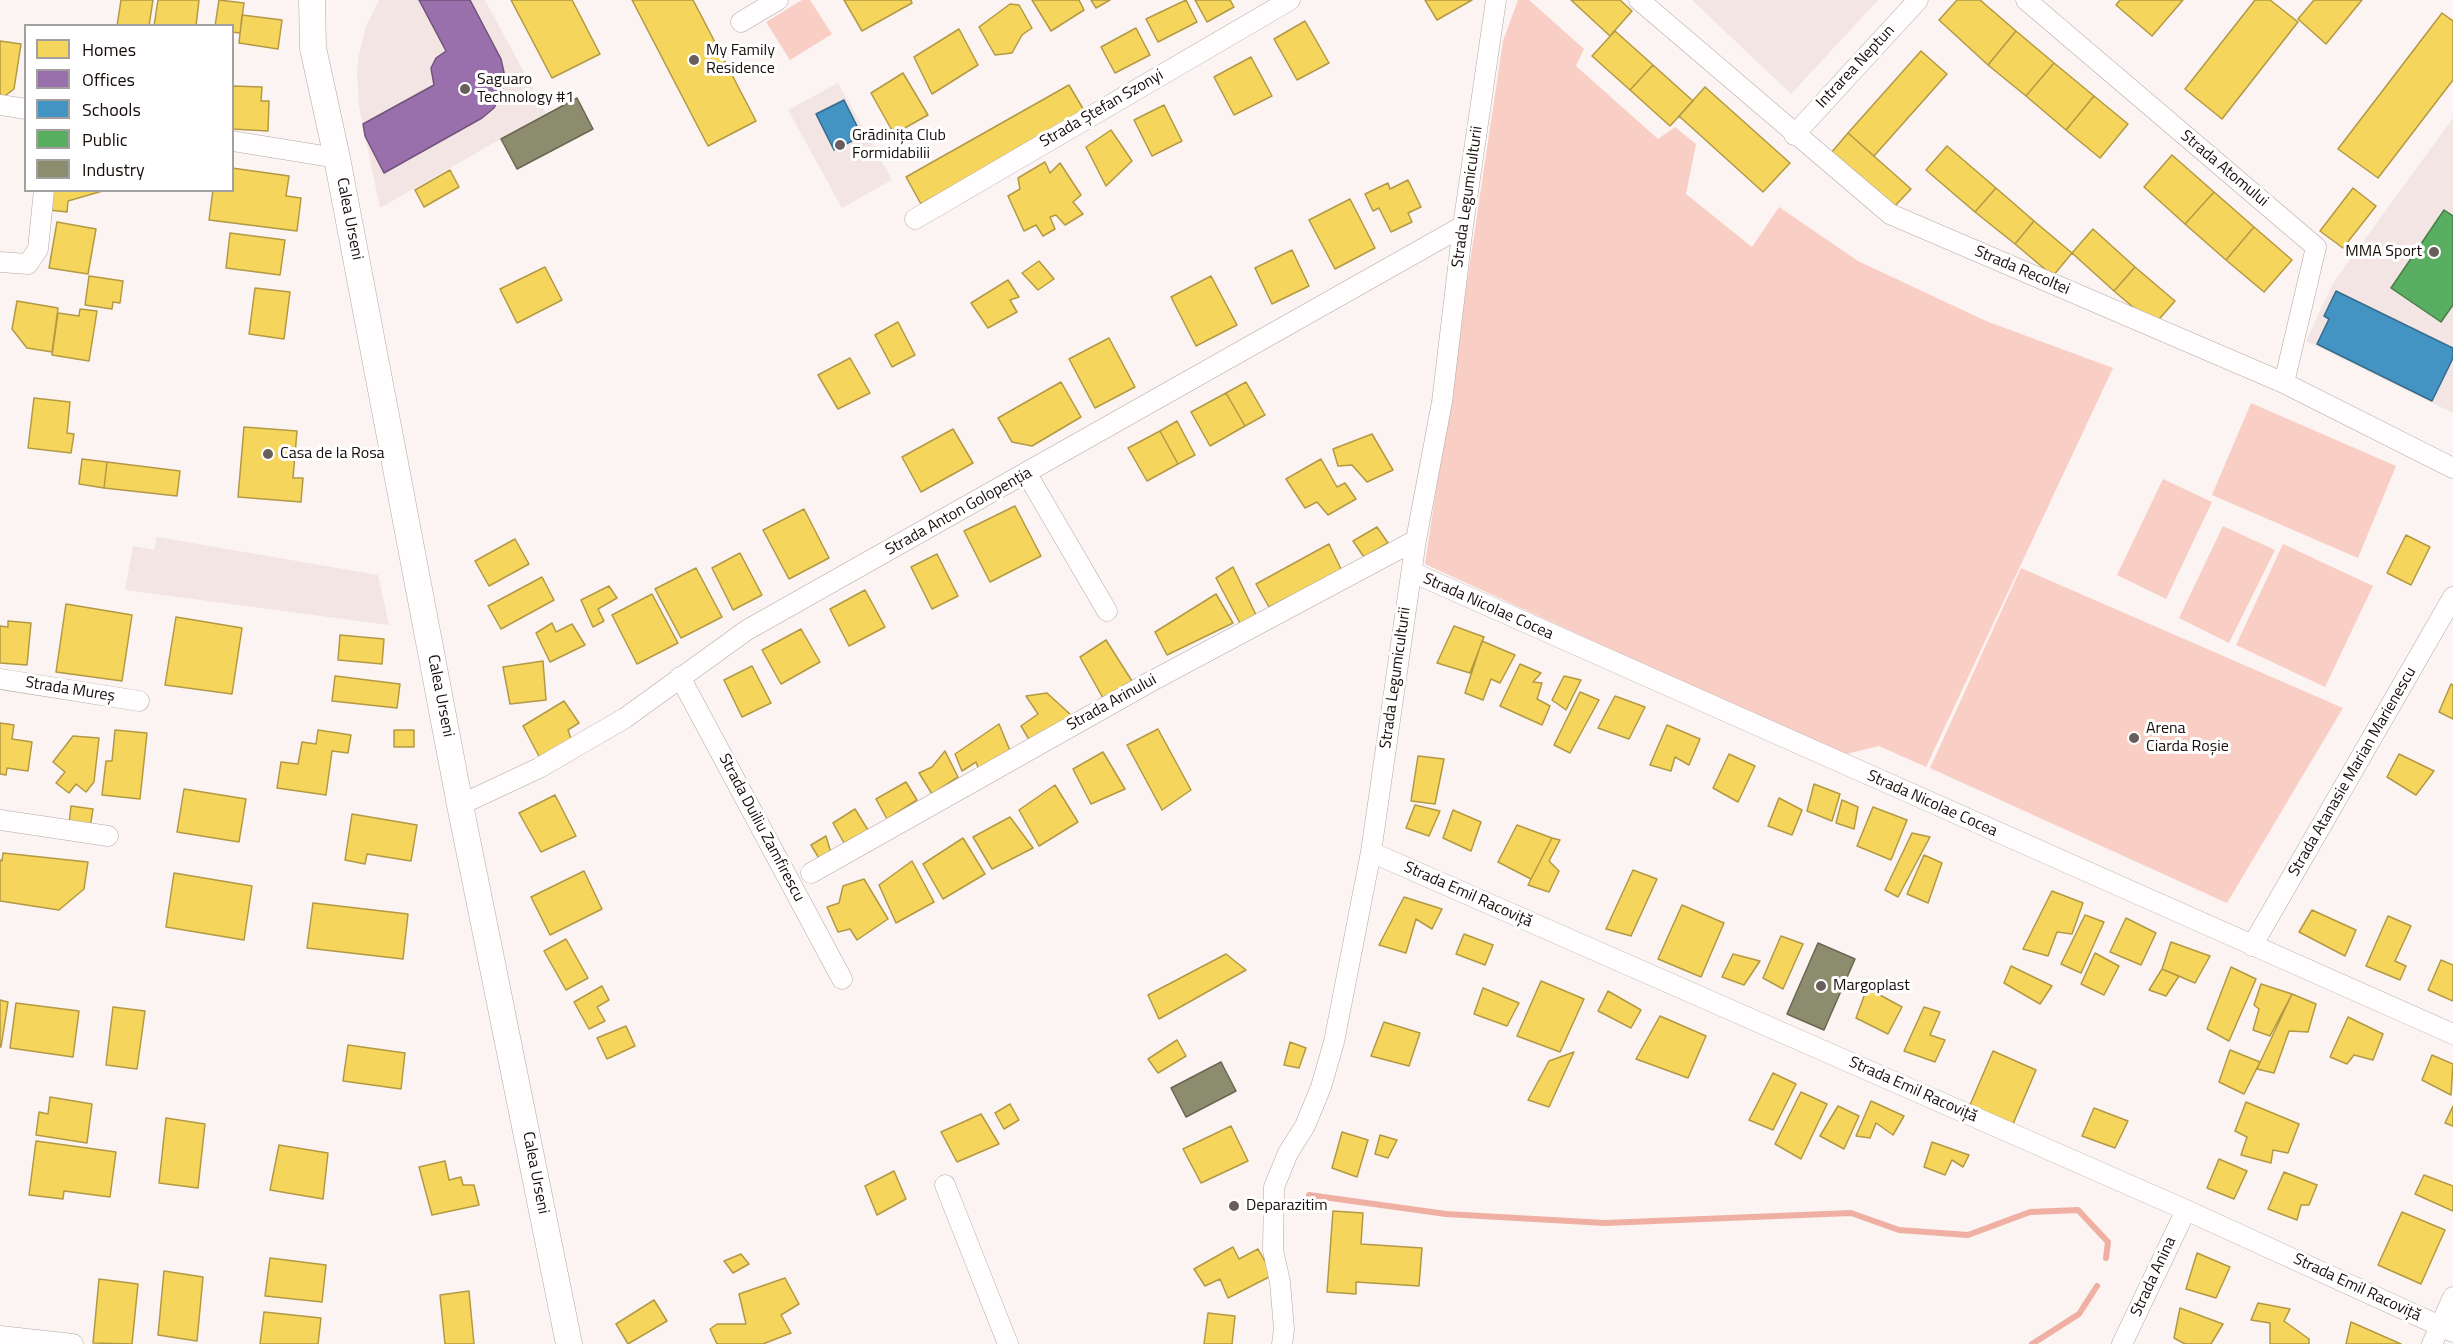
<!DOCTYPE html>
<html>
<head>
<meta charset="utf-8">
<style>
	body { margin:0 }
	#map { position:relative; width:2453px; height:1344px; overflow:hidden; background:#fcf4f2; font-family:"Titillium Web",sans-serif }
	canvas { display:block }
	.legend { position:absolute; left:24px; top:24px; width:210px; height:168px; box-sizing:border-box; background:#fff; border:2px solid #a39f9e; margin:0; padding:8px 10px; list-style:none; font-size:18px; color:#180e0c }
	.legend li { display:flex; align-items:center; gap:12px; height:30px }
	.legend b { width:30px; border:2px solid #a39f9e }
</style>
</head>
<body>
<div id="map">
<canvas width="2453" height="1344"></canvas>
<ul class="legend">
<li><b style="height:16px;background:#f6d55c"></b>Homes</li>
<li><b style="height:16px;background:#9970ab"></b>Offices</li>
<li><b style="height:16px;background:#4393c3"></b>Schools</li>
<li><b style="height:16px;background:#5aae61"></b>Public</li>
<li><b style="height:16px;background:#8c8c6e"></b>Industry</li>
</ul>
</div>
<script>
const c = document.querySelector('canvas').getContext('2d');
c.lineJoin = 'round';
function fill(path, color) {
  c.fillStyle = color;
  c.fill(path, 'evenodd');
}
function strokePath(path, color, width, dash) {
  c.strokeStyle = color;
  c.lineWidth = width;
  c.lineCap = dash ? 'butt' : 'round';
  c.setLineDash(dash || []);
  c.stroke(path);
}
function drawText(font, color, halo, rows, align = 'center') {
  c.font = font + ' "Titillium Web",sans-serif';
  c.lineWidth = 6;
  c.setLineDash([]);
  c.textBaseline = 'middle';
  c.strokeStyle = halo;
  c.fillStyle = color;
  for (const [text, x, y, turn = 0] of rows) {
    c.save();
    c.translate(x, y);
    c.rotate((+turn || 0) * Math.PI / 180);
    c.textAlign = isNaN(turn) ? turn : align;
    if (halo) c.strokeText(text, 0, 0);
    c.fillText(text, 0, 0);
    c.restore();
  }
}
fill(new Path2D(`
	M379 0H485L546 113 380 208 359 107 357 71 359 55 366 26Z
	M1692 0H1878L1791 94Z
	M838 83 892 180 842 208 788 110Z
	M2453 118V413L2306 341 2333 283Z
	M157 537 378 575 389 625 125 590 133 546 154 550Z`), '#f2e5e3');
fill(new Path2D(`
	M802 0H810L832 34 790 60 766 22Z
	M1518 0H1529L1584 49 1576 66 1658 139 1675 127 1696 144 1686 194 1752 247 1779 207 1858 261 1986 321 2113 368 1926 767 1879 746 1842 755 1425 564 1503 41Z
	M2251 403 2396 466 2358 558 2212 495Z
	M2163 479 2212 502 2166 599 2117 575Z
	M2223 526 2275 550 2229 643 2179 618Z
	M2283 544 2373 586 2325 687 2236 645Z
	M2021 568 2343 708 2227 903 1930 768Z`), '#f9cec5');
const homes = new Path2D(`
	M121 0H153L149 26H117Z
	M158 0H199L196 26H154Z
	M219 0 244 3 240 33 232 32V26H215Z
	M511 0H572L600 54 552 78Z
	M632 0H693L756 121 708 146Z
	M844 0H911L912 3 862 31Z
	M1032 0H1079L1084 10 1051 31Z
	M1091 0H1110L1096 8Z
	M1186 0 1197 22 1158 42 1146 19Z
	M1195 0H1230L1234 7 1207 22Z
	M1425 0H1472L1437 20Z
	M1571 0H1620L1632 11 1610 36Z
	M1957 0H1980L2016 31 1988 65 1939 20Z
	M2120 0H2183L2152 36 2116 5Z
	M2255 0H2270L2298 22 2222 119 2185 89Z
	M2314 0H2362L2326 44 2298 19Z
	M1010 4 1019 5 1032 28 1022 35 1012 53 995 55 979 27Z
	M2442 13 2453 21V80L2378 178 2338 149Z
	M242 15 282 20 278 49 239 43Z
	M1305 21 1329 63 1297 80 1274 39Z
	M1136 28 1150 55 1115 73 1101 47Z
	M959 29 978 65 932 94 914 57Z
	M1615 31 1653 65 1630 90 1592 56Z
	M2016 31 2054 63 2026 96 1988 65Z
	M0 41 21 44 14 89 2 98 0 94Z
	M1921 51 1947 74 1874 156 1848 133Z
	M1251 57 1272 96 1234 115 1214 77Z
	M2054 63 2094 96 2066 130 2026 96Z
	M1653 65 1693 101 1670 126 1630 90Z
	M903 73 928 115 894 134 871 93Z
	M1069 85 1085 112 921 204 906 177Z
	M232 86 262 87 261 101H269L268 131 232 129Z
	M1705 87 1790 163 1763 192 1679 116Z
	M2094 96 2128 124 2100 158 2066 130Z
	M1164 105 1182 141 1152 156 1134 120Z
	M1111 130 1132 161 1106 186 1086 147Z
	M1848 133 1911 189 1893 208 1831 153Z
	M1947 146 1996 188 1975 212 1926 170Z
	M2172 155 2214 192 2185 224 2144 187Z
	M1045 162 1050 173 1060 163 1081 195 1073 202 1083 214 1065 225 1056 215 1050 217 1055 229 1043 236 1036 225 1024 231 1008 196 1020 189 1018 178Z
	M232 168 289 176 286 196 301 198 297 231 209 220 213 190H232Z
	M450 170 459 187 424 207 415 190Z
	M1408 180 1421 207 1408 213 1412 222 1391 232 1379 208 1373 211 1365 194 1388 183 1390 189Z
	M1996 188 2034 221 2015 244 1975 212Z
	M2353 188 2376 206 2343 248 2320 231Z
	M51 190H106L68 201 67 212 49 210Z
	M2214 192 2254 227 2226 260 2185 224Z
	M1350 199 1375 248 1335 269 1309 220Z
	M2034 221 2072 253 2053 276 2015 244Z
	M57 222 96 229 88 274 49 268Z
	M2254 227 2292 260 2264 292 2226 260Z
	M2093 229 2135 267 2114 291 2072 253Z
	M230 233 285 240 280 275 226 268Z
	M1292 250 1309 286 1272 304 1255 268Z
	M1039 261 1054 279 1038 290 1022 273Z
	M545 267 562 300 517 323 500 289Z
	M2135 267 2175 301 2154 325 2114 291Z
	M89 276 123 281 120 303 113 302 112 309 85 305Z
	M1211 276 1237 325 1196 346 1171 297Z
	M1008 280 1019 297 1010 300 1017 312 988 328 971 303Z
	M255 288 290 292 284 339 249 334Z
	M17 301 58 308 52 352 27 348 12 329Z
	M80 309 97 311 89 361 52 355 58 313 79 316Z
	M898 322 915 355 892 367 875 335Z
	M1109 338 1135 387 1095 408 1069 359Z
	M850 358 870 393 838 409 818 375Z
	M1061 382 1081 417 1032 446 1012 442 998 418Z
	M1246 382 1265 415 1245 426 1226 393Z
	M1226 393 1245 426 1210 446 1191 412Z
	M34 398 70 402 67 433 74 434 71 453 28 448Z
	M1177 421 1195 455 1178 464 1160 431Z
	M244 427 297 431 293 478H303L301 502 238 497Z
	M953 429 973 463 921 492 902 457Z
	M1160 431 1178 464 1147 481 1128 448Z
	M1372 434 1393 470 1367 482 1352 465 1338 466 1333 449Z
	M82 459 107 462 104 488 79 484Z
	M1321 459 1337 487 1345 483 1356 499 1328 515 1317 502 1305 508 1286 479Z
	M107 462 180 471 177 496 104 488Z
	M1015 506 1041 556 990 582 964 531Z
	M804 509 829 558 789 579 763 530Z
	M1377 527 1388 543 1364 557 1353 541Z
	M2406 535 2430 547 2411 585 2387 573Z
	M515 539 529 564 489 586 475 561Z
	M1329 544 1342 571 1269 607 1256 584Z
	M740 553 762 595 733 610 712 568Z
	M937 554 958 596 932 609 911 567Z
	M1233 567 1257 617 1241 625 1216 578Z
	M696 568 722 617 681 638 655 589Z
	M542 577 554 600 501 629 488 606Z
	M609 586 617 598 598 609 604 621 593 627 581 600Z
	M865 590 885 627 849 646 830 609Z
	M652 594 678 643 637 664 612 615Z
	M1216 594 1233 623 1167 655 1155 632Z
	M66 604 132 615 122 681 56 672Z
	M176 617 242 628 232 694 165 685Z
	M8 621 31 623 27 665 0 663V626L8 627Z
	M552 623 556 632 572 624 585 645 550 662 536 633Z
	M1454 626 1484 637 1470 673 1437 663Z
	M801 629 820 662 781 684 762 650Z
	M340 635 384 639 382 664 338 660Z
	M1106 640 1132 681 1103 698 1080 657Z
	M1482 641 1515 655 1500 683 1491 679 1483 700 1465 693Z
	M543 661 546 700 510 704 503 667Z
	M1520 664 1541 673 1533 682 1542 683 1537 699 1550 706 1542 725 1500 706Z
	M752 666 771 703 742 717 724 680Z
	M335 676 400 684 397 708 332 701Z
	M1564 676 1581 680 1566 710 1552 700Z
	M2451 684 2453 685V719L2439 712Z
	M1580 692 1599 700 1570 753 1554 745Z
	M1047 693 1071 715 1030 741 1021 726 1038 714 1026 696Z
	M1615 696 1645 707 1629 739 1598 728Z
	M564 701 579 723 568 730 572 742 541 760 523 726Z
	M0 723 14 725 12 739 32 742 28 771 7 768 6 775 0 774Z
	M999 724 1011 753 979 770 976 762 962 771 955 754Z
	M1667 725 1700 739 1689 765 1675 757 1671 771 1650 765Z
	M1158 729 1191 790 1162 810 1127 745Z
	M115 730 147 733 140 799 102 795 106 761H112Z
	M318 730 351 735 348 753 332 751 326 795 277 788 281 762 298 764 302 742 316 744Z
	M394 730H414V747H394Z
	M73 736 99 738 94 782 86 792 76 784 69 793 56 783 65 772 53 762Z
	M945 751 958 777 932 794 919 773 932 767Z
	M1103 752 1125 789 1091 804 1073 769Z
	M1729 754 1755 766 1738 802 1713 788Z
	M2399 754 2434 771 2416 795 2387 777Z
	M1418 756 1444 759 1435 804 1411 801Z
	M906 782 917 800 887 819 876 799Z
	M1814 784 1840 794 1832 821 1807 811Z
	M1055 785 1078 822 1039 846 1019 810Z
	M184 789 246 799 239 842 177 832Z
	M555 795 576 836 541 852 519 813Z
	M1779 798 1802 810 1792 835 1768 826Z
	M1842 800 1858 807 1854 829 1836 823Z
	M1415 805 1440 811 1429 836 1406 828Z
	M71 806 93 809 90 828 69 825Z
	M1873 807 1907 820 1891 860 1857 846Z
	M855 809 868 830 844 843 833 823Z
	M1453 810 1481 822 1471 851 1443 838Z
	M352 814 417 825 411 861 367 854 365 864 345 860Z
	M1010 817 1033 848 992 869 973 837Z
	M1517 825 1552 838 1531 879 1498 862Z
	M1912 833 1930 837 1898 897 1885 890Z
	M826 836 831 853 820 860 811 845Z
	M963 838 985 874 943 899 923 864Z
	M1552 838 1560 840 1549 861 1559 871 1549 892 1528 885Z
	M3 853 88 862 84 889 59 910 0 901V860L2 861Z
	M1924 855 1942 863 1928 903 1907 894Z
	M912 861 934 902 896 923 879 885Z
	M1633 870 1657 879 1631 936 1606 929Z
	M584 871 602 909 550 935 531 897Z
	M174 873 252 886 244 940 166 927Z
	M864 879 888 919 857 940 850 929 838 932 827 907 839 903 843 886Z
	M2052 891 2083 903 2072 934 2057 932 2048 956 2023 949Z
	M1404 897 1442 909 1432 929 1416 919 1406 953 1379 945Z
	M313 903 408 914 403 959 307 948Z
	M1682 905 1724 923 1701 977 1658 959Z
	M2312 910 2356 930 2345 956 2299 932Z
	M2085 915 2104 922 2081 973 2061 964Z
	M2388 916 2411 926 2395 961 2406 966 2400 980 2366 966Z
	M2126 918 2156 933 2141 965 2110 952Z
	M1464 934 1493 945 1485 965 1456 954Z
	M1781 936 1803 944 1783 989 1763 978Z
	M566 939 588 978 566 990 544 951Z
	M2171 942 2210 956 2195 983 2162 969Z
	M2095 953 2119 966 2104 995 2081 984Z
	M1226 954 1246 970 1159 1019 1148 995Z
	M1733 954 1760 961 1744 985 1722 977Z
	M2441 960 2453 965V1001L2428 990Z
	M2011 966 2052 986 2040 1004 2004 983Z
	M2231 967 2256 979 2229 1041 2207 1029Z
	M2162 969 2179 976 2166 996 2149 990Z
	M1541 981 1584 999 1560 1052 1517 1036Z
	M2261 984 2292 994 2270 1036 2253 1030 2259 1009 2254 1005Z
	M602 986 609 1000 597 1007 605 1021 589 1029 574 1002Z
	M1483 988 1519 1003 1507 1026 1474 1014Z
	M1867 988 1902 1007 1888 1034 1856 1018Z
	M1608 991 1641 1010 1631 1028 1598 1011Z
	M2292 994 2316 1004 2308 1032 2289 1031 2274 1073 2257 1069Z
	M0 1000 8 1002 1 1047H0Z
	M16 1003 79 1011 73 1057 10 1048Z
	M113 1007 145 1011 137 1069 106 1065Z
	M1924 1007 1940 1012 1930 1035 1945 1040 1935 1062 1904 1051Z
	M1660 1016 1706 1036 1688 1078 1636 1059Z
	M2348 1017 2383 1034 2373 1060 2354 1055 2347 1064 2330 1057Z
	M1384 1022 1420 1033 1409 1066 1371 1056Z
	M626 1026 635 1046 607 1059 597 1038Z
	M1177 1040 1186 1056 1158 1073 1148 1059Z
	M1290 1042 1306 1048 1299 1068 1284 1065Z
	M348 1045 405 1053 401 1089 343 1081Z
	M2230 1050 2260 1062 2244 1094 2219 1082Z
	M1993 1051 2036 1070 2013 1124 1970 1105Z
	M1574 1052 1549 1107 1528 1100 1549 1061Z
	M2432 1055 2453 1064 2451 1095 2422 1080Z
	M1773 1073 1796 1084 1773 1130 1749 1120Z
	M1801 1092 1827 1104 1801 1159 1775 1144Z
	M50 1097 92 1104 87 1143 36 1135 39 1112 48 1114Z
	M1871 1101 1904 1116 1893 1135 1876 1123 1870 1138 1856 1136Z
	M2246 1102 2299 1124 2288 1153 2273 1150 2271 1163 2241 1155 2247 1137 2235 1131Z
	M1010 1104 1019 1120 1004 1129 995 1113Z
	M1838 1106 1859 1116 1844 1149 1820 1136Z
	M2453 1106V1126L2445 1123Z
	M2094 1108 2128 1121 2115 1148 2082 1136Z
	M981 1114 999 1144 957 1162 941 1132Z
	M166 1118 205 1124 198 1188 159 1183Z
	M1231 1126 1248 1161 1201 1183 1183 1149Z
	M1342 1132 1368 1140 1357 1177 1332 1168Z
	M1380 1135 1397 1140 1388 1158 1375 1154Z
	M36 1141 116 1152 110 1197 64 1191 63 1199 29 1195Z
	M1932 1142 1969 1155 1963 1167 1952 1160 1945 1175 1924 1167Z
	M279 1145 328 1153 323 1199 270 1190Z
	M2219 1159 2247 1171 2234 1199 2207 1188Z
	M445 1161 449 1180 461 1177 463 1185H474L479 1205 432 1215 419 1167Z
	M894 1171 906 1199 877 1215 865 1186Z
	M2284 1172 2317 1185 2309 1205H2301L2297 1220 2268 1209Z
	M2424 1175 2453 1186V1211L2415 1194Z
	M1333 1211 1363 1213 1361 1244 1422 1248 1419 1286 1356 1282V1294L1327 1292Z
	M2402 1212 2445 1230 2421 1284 2378 1265Z
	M1233 1247 1239 1259 1258 1249 1273 1275 1228 1298 1220 1279 1205 1286 1194 1269Z
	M2197 1253 2230 1267 2216 1298 2186 1289Z
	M741 1254 749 1264 733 1273 724 1261Z
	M270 1258 326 1265 322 1302 265 1296Z
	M164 1271 203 1277 197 1341 158 1335Z
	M785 1278 799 1304 781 1315 791 1333 763 1344H717L710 1329 717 1324H746L739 1294Z
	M99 1279 138 1284 132 1344 93 1343Z
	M469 1291 474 1344H445L440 1295Z
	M654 1300 667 1321 628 1344 616 1324Z
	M2258 1303 2290 1309 2284 1321 2309 1339V1344H2270V1323L2251 1320Z
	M2180 1308 2223 1324 2211 1344H2185L2174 1338Z
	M264 1312 321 1318 318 1344H260Z
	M1208 1313 1235 1316 1232 1344H1204Z
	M2351 1322 2401 1344H2346Z`);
fill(homes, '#f6d55c');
strokePath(homes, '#b39944', 1.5);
const offices = new Path2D(`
	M419 0H470L501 59 505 77 502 93 494 108 482 118 384 173 365 136 363 124 434 85 431 68 436 58 446 51Z`);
fill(offices, '#9970ab');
strokePath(offices, '#72537b', 1.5);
const schools = new Path2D(`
	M844 100 862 136 834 150 816 114Z
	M2336 291 2453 348V358L2432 401 2317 344 2329 319 2324 316Z`);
fill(schools, '#4393c3');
strokePath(schools, '#366b8c', 1.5);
const public = new Path2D(`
	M2444 210 2453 216V305L2441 322 2391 288Z`);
fill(public, '#5aae61');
strokePath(public, '#467e48', 1.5);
const industry = new Path2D(`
	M577 98 593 129 517 169 501 139Z
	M1818 943 1855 959 1824 1030 1787 1014Z
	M1221 1062 1236 1091 1186 1117 1171 1088Z`);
fill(industry, '#8c8c6e');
strokePath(industry, '#696651', 1.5);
strokePath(new Path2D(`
	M1309 1195 1446 1214 1605 1223 1851 1213 1899 1230 1968 1235 2030 1212 2078 1210 2108 1242 2106 1258
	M2032 1344 2079 1314 2097 1286`), '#efafa3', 6);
const minor = new Path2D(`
	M1639 0 1890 214 2284 383 2453 468
	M2026 0 2316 247 2284 383
	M741 22 778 0
	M0 105 26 109
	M1794 135 1918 0
	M232 141 337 158
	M915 219 1290 0
	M0 262 28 264 38 249 44 190
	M1027 474 1107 611
	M1412 572 2453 1034
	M680 677 842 979
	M0 679 139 701
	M460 805 539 768 625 718 747 630 1463 226
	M0 820 108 836
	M1371 852 2186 1210 2453 1332
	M811 873 1150 682 1416 540
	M2252 946 2453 597
	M945 1185 1008 1344
	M0 1336 73 1344
	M1282 1344 1284 1329 1280 1282 1273 1250 1274 1187 1288 1153 1305 1126 1321 1087 1334 1042 1371 852 1416 540 1442 402 1463 226 1496 0
	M2122 1344 2186 1210
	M2432 1344 2453 1297`);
const tertiary = new Path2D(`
	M312 0 313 48 337 158 460 805 569 1344`);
strokePath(minor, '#b1a8a6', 21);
strokePath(tertiary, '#b1a8a6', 27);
strokePath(minor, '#fffdfd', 20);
strokePath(tertiary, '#fffdfd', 26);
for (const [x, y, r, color] of [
	[694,60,6,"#685e5c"],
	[465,89,6,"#685e5c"],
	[840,145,6,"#685e5c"],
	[2434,252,6,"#685e5c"],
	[268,454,6,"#685e5c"],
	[2134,738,6,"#685e5c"],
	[1821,986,6,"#685e5c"],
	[1234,1206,6,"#685e5c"]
]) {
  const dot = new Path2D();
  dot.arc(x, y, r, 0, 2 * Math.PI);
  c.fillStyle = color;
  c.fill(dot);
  strokePath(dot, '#fff', 2);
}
drawText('16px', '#180e0c', '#fff', [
	["My Family",706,51],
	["Residence",706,69],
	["Saguaro",477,80],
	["Technology #1",477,98],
	["Grădinița Club",852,136],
	["Formidabilii",852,154],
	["MMA Sport",2422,252,"right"],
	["Casa de la Rosa",280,454],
	["Arena",2146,729],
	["Ciarda Roșie",2146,747],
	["Margoplast",1833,986],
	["Deparazitim",1246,1206]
], 'left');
drawText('16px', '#180e0c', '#fff', [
	["Intrarea Neptun",1856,67,-47],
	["Strada Ștefan Szonyi",1102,109,-30],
	["Strada Atomului",2224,169,40],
	["Strada Legumiculturii",1468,197,-82],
	["Calea Urseni",349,219,79],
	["Strada Recoltei",2022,271,23],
	["Strada Anton Golopenția",959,512,-29],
	["Strada Nicolae Cocea",1488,607,24],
	["Strada Legumiculturii",1396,678,-82],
	["Strada Mureș",70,690,9],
	["Calea Urseni",440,696,79],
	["Strada Arinului",1112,703,-29],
	["Strada Atanasie Marian Marienescu",2353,772,-60],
	["Strada Nicolae Cocea",1932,804,24],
	["Strada Duiliu Zamfirescu",761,828,62],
	["Strada Emil Racoviță",1468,895,24],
	["Strada Emil Racoviță",1913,1090,24],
	["Calea Urseni",535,1173,79],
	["Strada Anina",2154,1277,-65],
	["Strada Emil Racoviță",2357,1288,25]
]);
</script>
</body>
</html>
